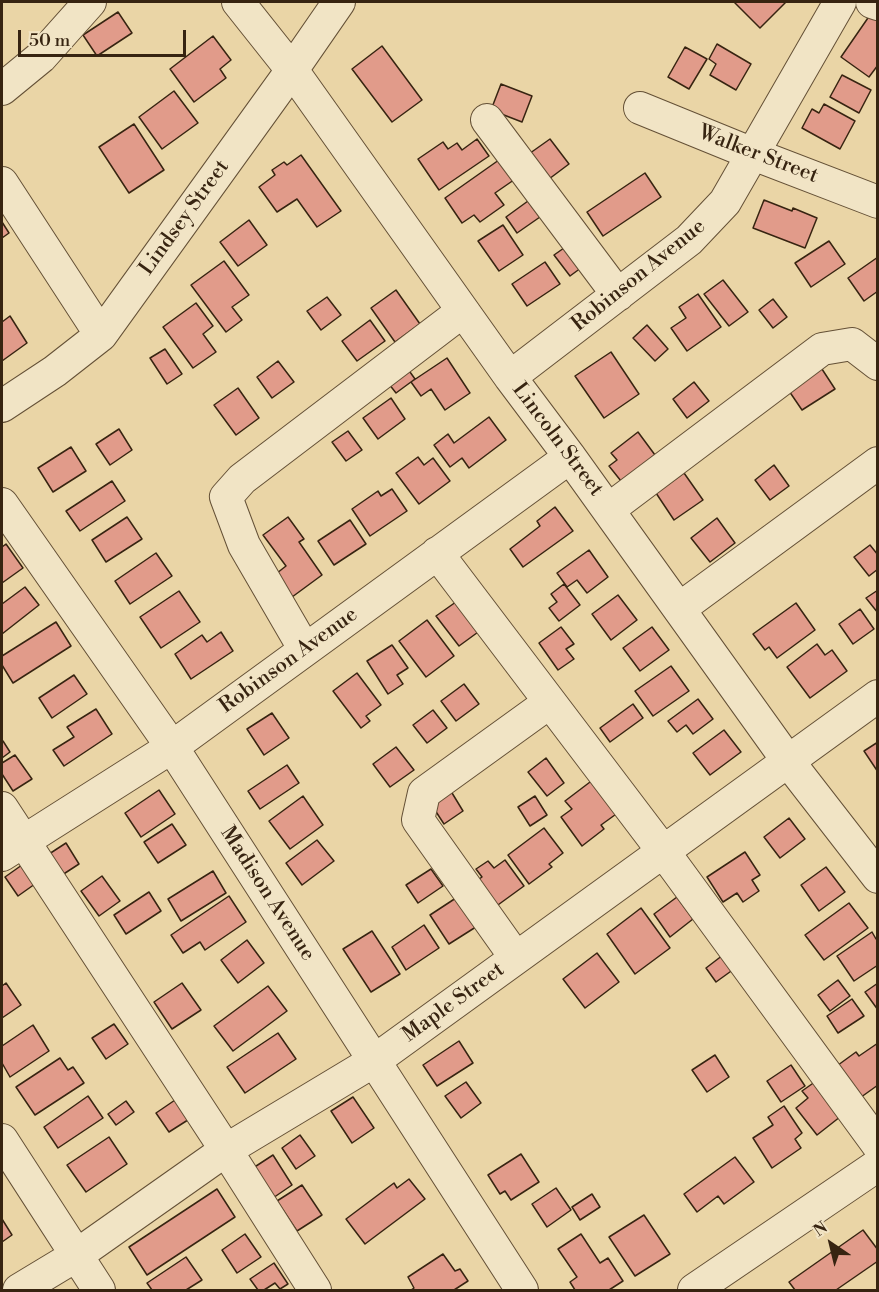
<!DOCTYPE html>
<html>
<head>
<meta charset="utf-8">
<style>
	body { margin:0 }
	#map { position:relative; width:879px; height:1292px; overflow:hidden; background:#ead5a6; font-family:"Libre Bodoni",serif }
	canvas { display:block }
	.frame { position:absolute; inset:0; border:3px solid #372411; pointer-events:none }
	.north { position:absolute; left:801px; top:1214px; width:60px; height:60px; -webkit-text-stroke:4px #f1e4c5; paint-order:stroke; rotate:325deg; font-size:16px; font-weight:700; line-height:24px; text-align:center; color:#372411 }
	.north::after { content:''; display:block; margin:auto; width:21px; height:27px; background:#372411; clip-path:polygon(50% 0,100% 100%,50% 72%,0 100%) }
	.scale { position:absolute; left:18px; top:30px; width:168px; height:27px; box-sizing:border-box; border:3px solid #372411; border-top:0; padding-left:8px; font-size:18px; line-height:21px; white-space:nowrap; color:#372411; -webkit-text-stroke:4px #f1e4c5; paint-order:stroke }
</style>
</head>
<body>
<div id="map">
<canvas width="879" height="1292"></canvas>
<div class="frame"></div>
<div class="north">N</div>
<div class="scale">50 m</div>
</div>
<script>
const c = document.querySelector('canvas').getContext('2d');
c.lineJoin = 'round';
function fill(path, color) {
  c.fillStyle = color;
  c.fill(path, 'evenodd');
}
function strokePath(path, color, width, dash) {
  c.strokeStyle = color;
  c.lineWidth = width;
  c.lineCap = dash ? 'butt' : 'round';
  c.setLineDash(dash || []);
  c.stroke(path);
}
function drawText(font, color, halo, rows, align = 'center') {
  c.font = font + ' "Libre Bodoni",serif';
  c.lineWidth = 4.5;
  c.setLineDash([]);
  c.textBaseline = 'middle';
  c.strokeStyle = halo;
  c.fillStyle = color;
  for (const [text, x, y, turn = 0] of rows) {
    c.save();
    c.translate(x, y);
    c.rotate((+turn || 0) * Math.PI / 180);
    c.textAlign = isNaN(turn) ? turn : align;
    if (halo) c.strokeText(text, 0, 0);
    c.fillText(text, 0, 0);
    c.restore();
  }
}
const building = new Path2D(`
	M734 2H786L760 28Z
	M118 12 132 33 97 56 83 35Z
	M870 15 878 20V65L869 77 841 57Z
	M213 36 231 60 220 69 226 78 194 102 170 69Z
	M717 44 751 64 736 90 710 75 716 64 709 59Z
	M382 46 422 100 392 122 352 69Z
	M685 47 707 59 689 89 668 77Z
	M842 75 871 90 859 113 830 97Z
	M501 84 532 96 522 122 491 110Z
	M174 91 198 123 162 149 139 117Z
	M824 104 855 121 840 149 802 128 812 109 819 113Z
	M134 124 164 170 129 193 99 147Z
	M477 139 489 156 439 190 418 159 443 142 448 149 457 143 462 150Z
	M550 139 569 164 545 182 526 156Z
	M301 155 341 211 317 227 297 199 277 212 259 187 275 175 272 170 284 162 287 165Z
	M506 155 521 175 495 193 504 205 480 222 474 215 462 223 445 198Z
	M645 173 661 197 603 236 587 212Z
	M764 200 792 211 793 208 817 218 805 248 753 228Z
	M528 201 540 217 517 233 506 217Z
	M249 220 267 245 238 266 220 242Z
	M2 222 9 233 2 238Z
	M503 225 523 255 499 271 478 241Z
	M574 241 589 262 570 276 554 255Z
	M829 241 845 264 811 287 795 263Z
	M878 257V291L864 301 848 278Z
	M224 261 249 295 232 307 242 320 226 332 191 285Z
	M545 262 560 284 527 306 512 284Z
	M723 280 748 312 729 326 704 294Z
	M396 290 420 324 395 342 371 308Z
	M698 294 721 327 687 351 671 328 686 318 679 307Z
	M327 297 341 315 321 330 307 311Z
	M773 299 787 317 773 328 759 310Z
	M196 303 213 326 203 334 216 352 193 368 163 327Z
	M10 316 27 343 2 361V322Z
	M370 320 385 341 357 361 342 341Z
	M647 325 668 349 655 361 633 338Z
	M165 349 182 374 167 384 150 358Z
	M611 352 639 394 604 418 575 376Z
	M447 358 470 393 445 410 431 389 421 396 411 382Z
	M278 361 294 382 272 398 257 377Z
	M405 365 415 379 396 393 385 379Z
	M820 366 835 389 802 410 787 388Z
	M694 382 709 401 687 418 673 399Z
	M238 388 259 418 236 435 214 405Z
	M391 398 405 419 378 439 363 418Z
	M489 417 506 440 469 468 462 458 450 467 434 445 448 434 454 443Z
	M119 429 132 450 110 465 96 444Z
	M348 431 362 450 346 461 332 442Z
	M638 432 655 455 621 481 609 466 617 460 611 453Z
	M71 447 86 471 53 492 38 468Z
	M418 457 424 465 433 458 450 481 419 504 396 473Z
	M774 465 789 486 770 500 755 480Z
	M684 473 703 500 674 520 656 493Z
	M112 481 125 501 80 531 66 511Z
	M392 489 407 511 370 536 352 509 378 491 381 496Z
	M555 507 573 531 523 567 510 549 540 526 537 521Z
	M127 517 142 539 106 562 92 540Z
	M288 517 304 539 299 542 322 575 288 600 272 577 286 566 263 535Z
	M717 518 735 543 710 562 691 538Z
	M350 520 366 544 334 565 318 541Z
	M6 544 23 568 2 583V547Z
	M870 545 878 555V569L869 576 854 557Z
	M589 550 608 577 587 593 577 580 567 587 557 573Z
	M156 553 172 576 130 604 115 581Z
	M564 584 580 605 559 621 549 608 557 602 551 594Z
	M25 587 39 605 2 634V604Z
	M878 590V613L866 598Z
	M179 591 200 622 161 648 140 617Z
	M618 595 637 620 611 640 592 614Z
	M463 597 485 627 459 646 436 616Z
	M796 603 815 630 777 658 769 647 765 650 753 634Z
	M860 609 874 629 853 644 839 624Z
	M427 620 454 656 426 677 399 641Z
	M56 622 71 646 13 683 2 665V656Z
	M561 627 574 644 566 649 574 659 558 670 539 643Z
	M652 627 669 650 640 671 623 648Z
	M221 632 233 651 191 679 175 654 202 635 207 642Z
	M817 644 825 655 832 650 847 671 810 698 787 667Z
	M392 645 408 668 397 675 403 684 388 694 367 661Z
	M671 666 689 691 653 716 635 691Z
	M357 673 381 705 366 716 370 721 361 728 333 691Z
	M74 675 87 694 52 718 39 698Z
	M464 684 479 704 456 721 441 701Z
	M698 699 713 719 693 734 686 725 677 732 668 721Z
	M633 704 643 718 610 742 600 728Z
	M96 709 112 734 64 766 53 750 74 737 67 727Z
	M433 710 447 728 427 743 413 725Z
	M272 713 289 738 264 755 247 729Z
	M724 730 741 752 710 775 693 753Z
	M3 741 10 752 2 758V742Z
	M878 742V772L864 751Z
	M396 747 414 770 390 787 373 764Z
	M15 755 32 779 13 791 2 774V763Z
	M546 758 564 783 547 796 528 772Z
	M287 765 299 783 260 809 248 791Z
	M594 779 619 812 601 825 604 829 582 846 561 817 572 809 565 801Z
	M449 788 463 811 444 824 429 801Z
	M159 790 175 814 141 837 125 813Z
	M303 796 323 825 290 849 269 821Z
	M535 796 547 815 530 826 518 807Z
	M789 818 805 839 780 858 764 837Z
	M172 824 186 845 158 863 144 842Z
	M544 828 563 853 549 864 552 867 529 884 508 855Z
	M317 840 334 861 302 885 286 863Z
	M66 843 79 864 59 877 46 856Z
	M745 852 760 875 752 880 759 891 743 902 737 893 723 902 707 877Z
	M29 860 42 879 18 896 5 877Z
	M505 860 524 886 491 910 472 884 482 877 476 869 488 861 494 868Z
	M826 867 845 892 819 911 801 885Z
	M431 869 443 886 418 903 406 885Z
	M213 871 226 893 181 921 168 899Z
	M102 876 120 901 99 916 81 891Z
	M149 892 161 911 126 934 114 915Z
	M229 896 246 922 205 950 200 942 183 953 171 935Z
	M459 896 479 925 449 944 430 915Z
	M677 897 693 919 670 937 654 914Z
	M849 903 868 928 824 960 805 935Z
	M641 908 670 948 635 974 607 934Z
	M424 925 439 948 406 970 392 947Z
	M372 931 400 974 371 992 343 949Z
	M872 932 876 939H878V965L854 981 837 956Z
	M247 940 264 963 238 983 221 960Z
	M597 953 619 982 585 1008 563 979Z
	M723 955 734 969 716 982 706 968Z
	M838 980 850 996 830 1011 818 995Z
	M6 983 21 1005 2 1018V986Z
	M182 983 201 1010 172 1029 154 1002Z
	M878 983V1010L865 992Z
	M268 986 287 1011 233 1051 214 1026Z
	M852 999 864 1016 838 1033 827 1016Z
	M114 1024 128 1044 106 1059 92 1038Z
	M33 1025 49 1051 10 1077 2 1063V1046Z
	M278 1033 296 1059 245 1093 227 1067Z
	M459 1041 473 1063 437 1086 423 1065Z
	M878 1043V1085L857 1100 834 1068 856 1052 859 1056Z
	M715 1055 729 1077 707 1092 692 1070Z
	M60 1058 68 1070 73 1067 84 1083 35 1115 16 1087Z
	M791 1065 805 1086 781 1102 767 1081Z
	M819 1079 845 1113 817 1135 796 1108 808 1098 802 1091Z
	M466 1082 481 1103 461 1118 445 1096Z
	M88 1096 103 1118 58 1148 44 1127Z
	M353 1097 374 1128 352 1143 331 1111Z
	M178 1098 191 1118 169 1132 156 1113Z
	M126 1101 134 1112 116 1125 108 1114Z
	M784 1106 802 1133 795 1139 801 1148 772 1168 753 1138 773 1125 768 1117Z
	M300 1135 315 1156 296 1169 282 1148Z
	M109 1137 127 1164 86 1192 67 1165Z
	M521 1154 539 1182 511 1200 505 1191 500 1194 488 1175Z
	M273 1155 292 1185 270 1200 250 1170Z
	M735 1157 754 1182 724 1204 718 1196 697 1212 684 1194Z
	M409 1179 425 1199 365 1244 346 1219 394 1183 397 1188Z
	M302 1185 322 1215 297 1231 277 1201Z
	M556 1188 571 1210 547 1227 532 1204Z
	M217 1189 235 1217 147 1275 129 1247Z
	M592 1194 600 1207 580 1220 572 1207Z
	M644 1215 670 1254 635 1276 609 1237Z
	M2 1219 12 1235 2 1242Z
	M863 1230 878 1250V1261L836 1290H795L789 1282Z
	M245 1234 261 1257 237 1273 222 1250Z
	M581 1234 600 1263 608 1258 623 1281 609 1290H575L570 1282 577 1277 558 1249Z
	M443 1254 455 1271 460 1269 468 1281 454 1290H411L414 1288 408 1277Z
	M186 1257 202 1280 186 1290H152L147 1283Z
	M274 1263 288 1284 280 1289 275 1283 264 1290H258L250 1279Z`);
fill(building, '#e19b8a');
strokePath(building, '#372411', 1.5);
const minor = new Path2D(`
	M238 2 292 70 510 377 570 457 788 761 878 877
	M872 2 878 4
	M2 89 41 57 90 2
	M640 108 753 154 878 202
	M487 120 618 295
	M2 183 101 335
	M510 377 689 240 725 202 840 2
	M2 406 55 371 101 335 292 70 339 2
	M2 504 172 747 522 1290
	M608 510 822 349 852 344 878 364
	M437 553 663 851 878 1145
	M679 609 878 463
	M305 650 244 545 226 497 242 479 463 311
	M2 808 226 1150 315 1290
	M2 855 172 747 570 457
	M516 958 418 820 424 793 550 702
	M2 1140 99 1290
	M19 1290 77 1255 226 1150 374 1061 878 696
	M694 1290 878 1165`);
strokePath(minor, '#645036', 34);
strokePath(minor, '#f1e4c5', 32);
drawText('21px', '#372411', '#f1e4c5', [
	["Walker Street",758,155,21],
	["Lindsey Street",185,218,-54],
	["Robinson Avenue",639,276,-39],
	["Lincoln Street",557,440,53],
	["Robinson Avenue",289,661,-36],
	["Madison Avenue",267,894,57],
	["Maple Street",454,1003,-36]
]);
</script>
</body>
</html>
